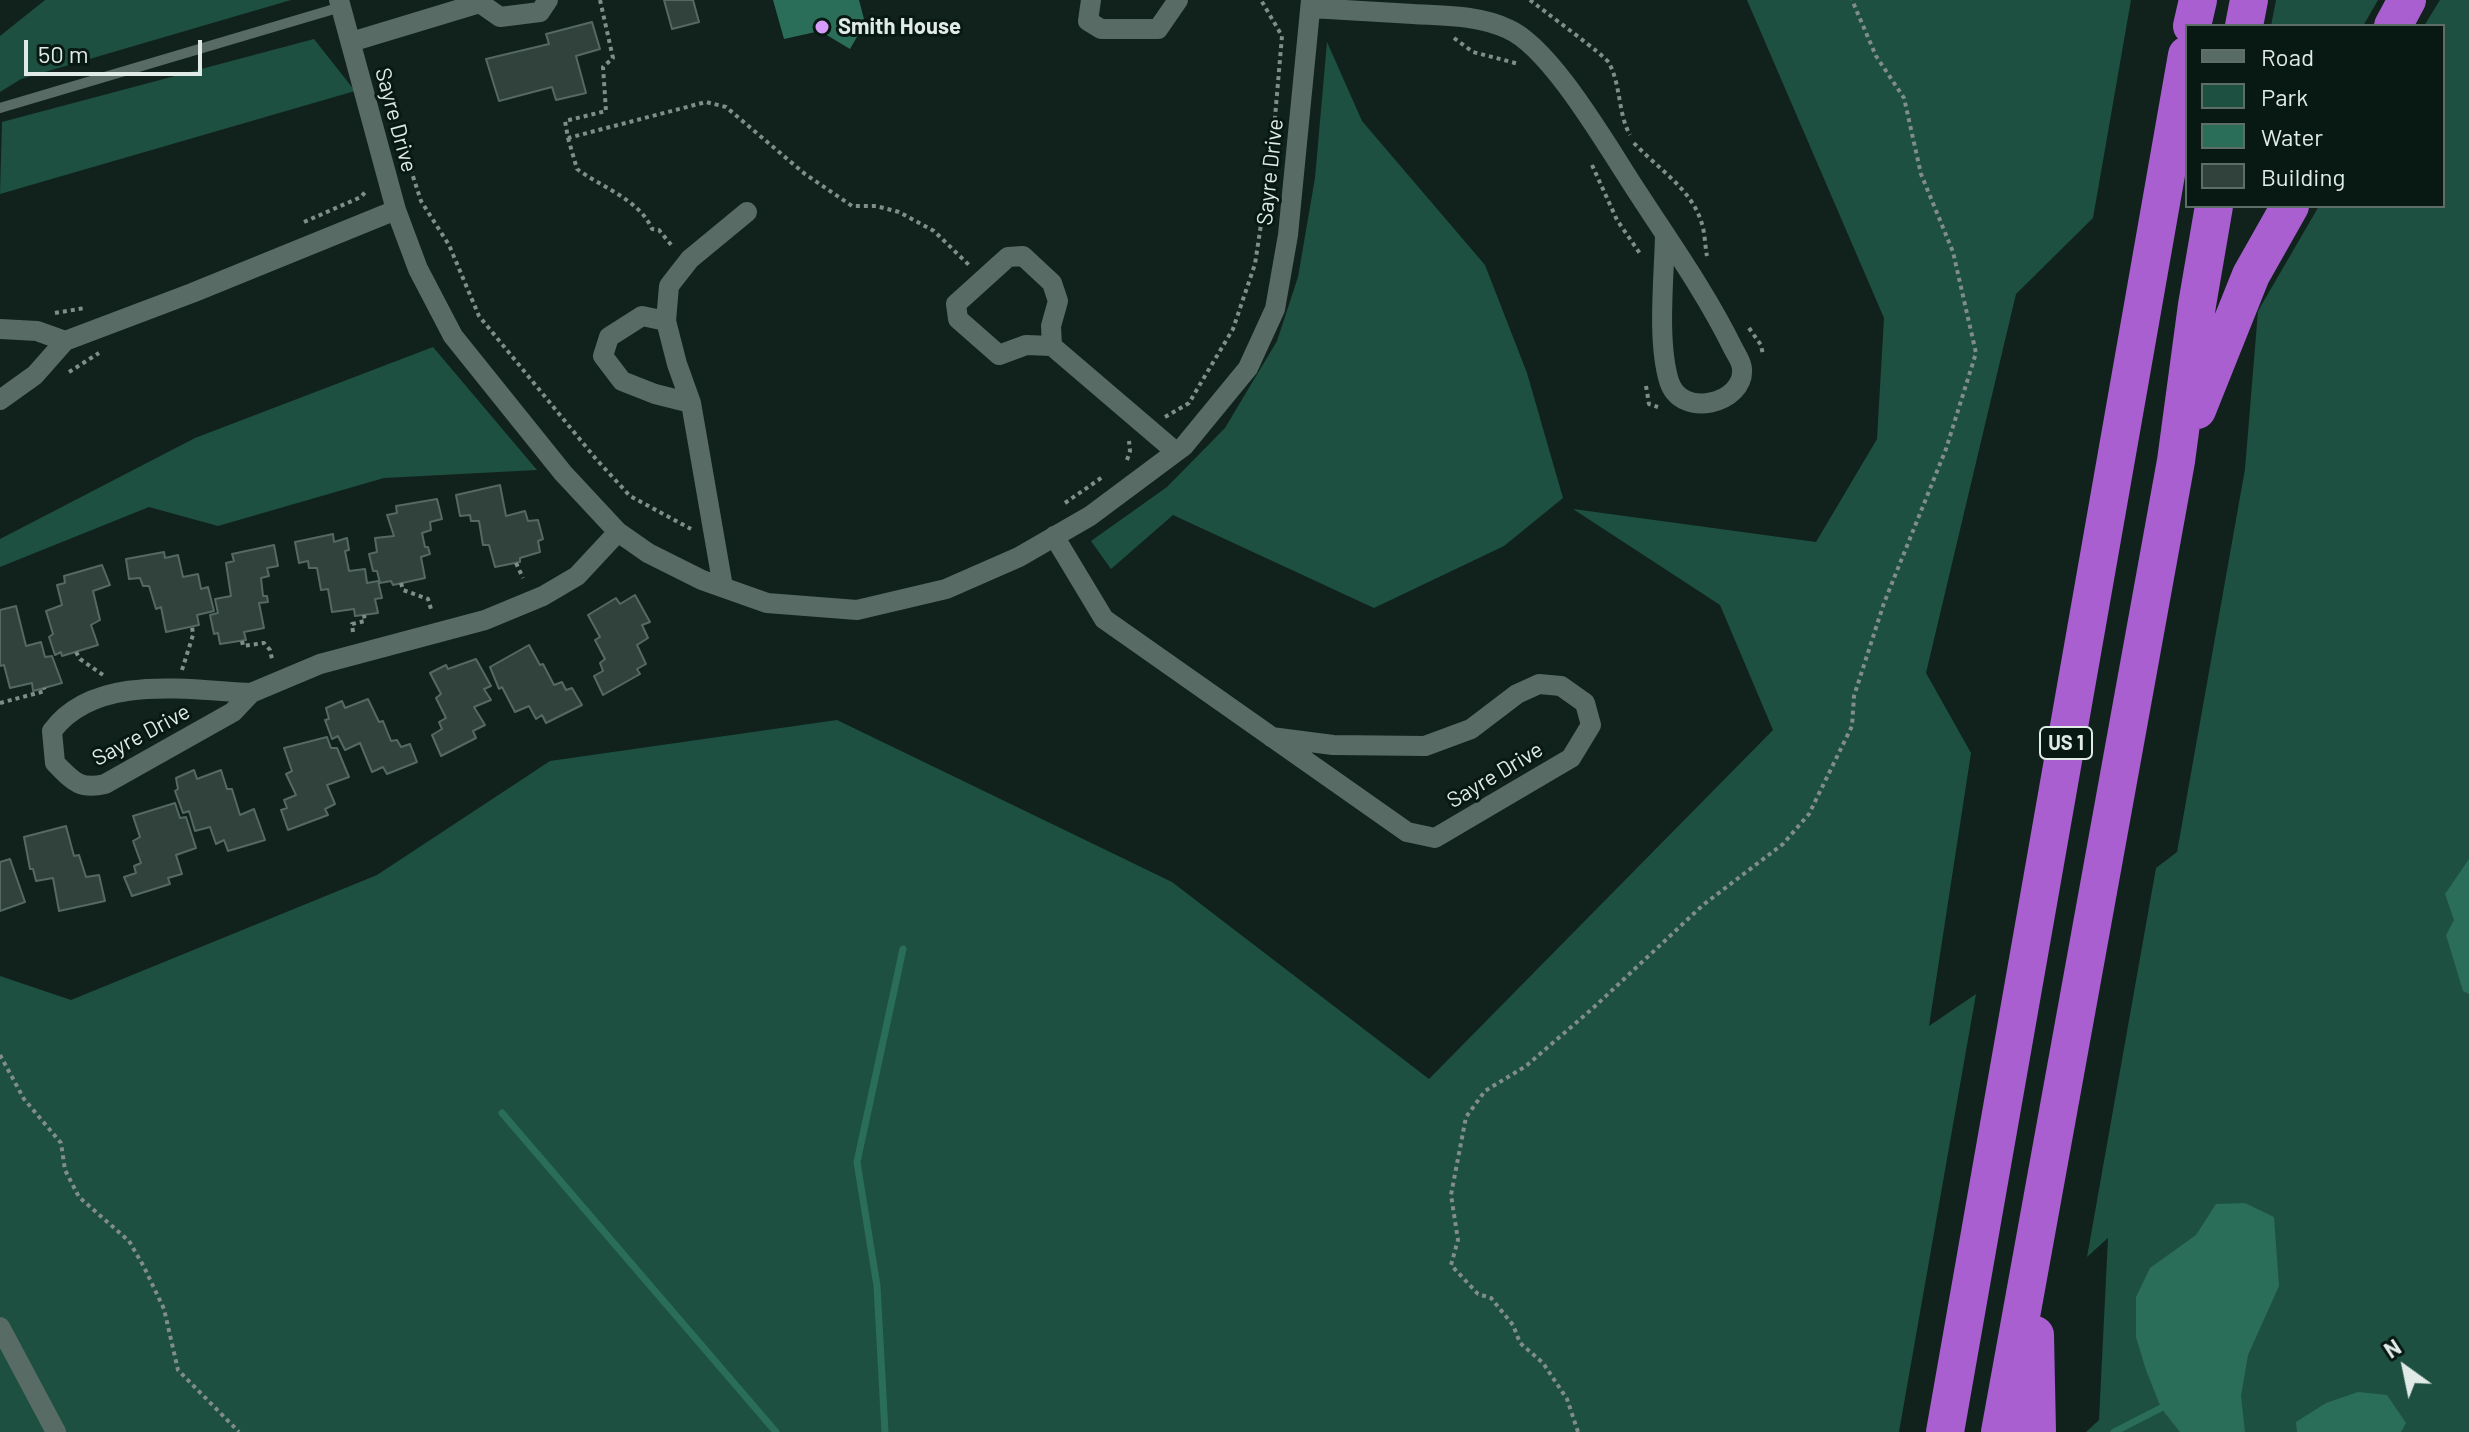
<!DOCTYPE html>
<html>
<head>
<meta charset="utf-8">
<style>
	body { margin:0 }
	#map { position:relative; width:2469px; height:1432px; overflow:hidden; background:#11221c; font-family:Barlow,sans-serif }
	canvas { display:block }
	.legend { position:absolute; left:2185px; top:24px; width:260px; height:184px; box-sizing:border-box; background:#081913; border:2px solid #5e6d67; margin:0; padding:10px 14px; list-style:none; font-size:24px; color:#e0eae6 }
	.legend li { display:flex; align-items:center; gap:16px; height:40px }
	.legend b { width:40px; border:2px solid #5e6d67 }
	.north { position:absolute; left:2365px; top:1328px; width:80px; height:80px; -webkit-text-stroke:6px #081913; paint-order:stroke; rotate:327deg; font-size:22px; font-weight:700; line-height:32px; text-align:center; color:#e0eae6 }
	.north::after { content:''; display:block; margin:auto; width:28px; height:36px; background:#e0eae6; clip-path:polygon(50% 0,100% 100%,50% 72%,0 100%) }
	.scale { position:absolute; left:24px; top:40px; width:178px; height:36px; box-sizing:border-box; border:4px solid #e0eae6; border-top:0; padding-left:10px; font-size:24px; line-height:28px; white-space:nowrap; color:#e0eae6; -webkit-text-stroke:6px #081913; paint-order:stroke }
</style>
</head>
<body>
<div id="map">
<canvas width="2469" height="1432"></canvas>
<ul class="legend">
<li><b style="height:10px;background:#586b64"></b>Road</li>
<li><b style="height:22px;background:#1d5041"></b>Park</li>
<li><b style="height:22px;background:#2a6e5a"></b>Water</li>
<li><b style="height:22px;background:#31423c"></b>Building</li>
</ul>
<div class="north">N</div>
<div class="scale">50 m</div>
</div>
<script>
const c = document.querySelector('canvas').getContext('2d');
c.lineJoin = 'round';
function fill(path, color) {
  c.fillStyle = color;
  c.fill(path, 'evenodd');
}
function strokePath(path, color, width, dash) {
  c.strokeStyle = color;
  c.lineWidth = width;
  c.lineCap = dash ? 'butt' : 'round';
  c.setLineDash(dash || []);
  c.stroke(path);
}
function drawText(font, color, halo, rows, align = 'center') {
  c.font = font + ' Barlow,sans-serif';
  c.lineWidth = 6;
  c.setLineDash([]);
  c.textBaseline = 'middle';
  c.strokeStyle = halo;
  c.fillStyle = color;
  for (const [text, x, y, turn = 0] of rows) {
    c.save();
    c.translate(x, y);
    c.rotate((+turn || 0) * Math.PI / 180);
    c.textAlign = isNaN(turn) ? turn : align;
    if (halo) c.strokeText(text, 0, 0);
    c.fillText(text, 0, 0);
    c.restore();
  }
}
fill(new Path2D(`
	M45 0H291L21 79 0 92V36Z
	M1747 0H2131L2093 218 2016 294 1926 673 1971 753 1929 1026 1976 994 1899 1432H0V976L71 1000 377 875 550 761 837 720 1172 882 1429 1079 1773 730 1720 605 1573 509 1816 542 1877 439 1884 318Z
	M2276 0H2378L2363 26H2271Z
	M2440 0H2469V1432H2086L2099 1420 2108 1238 2087 1257 2156 868 2177 852 2245 469 2258 311 2319 206H2443V26H2424Z
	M314 39 355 91 0 194 2 122Z
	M1327 42 1362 121 1485 265 1527 373 1563 498 1504 546 1374 608 1173 515 1111 569 1091 541 1167 487 1225 428 1277 341 1298 277 1315 178Z
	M433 347 537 470 384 478 218 526 149 507 0 567V539L195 438Z`), '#1d5041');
fill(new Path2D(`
	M773 0H859L865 23 850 49 820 31 784 39Z
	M2469 859V994L2463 991 2446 935 2454 920 2445 894Z
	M2245 1203 2274 1217 2279 1286 2248 1355 2241 1396 2245 1432H2180L2161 1408 2146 1370 2136 1337V1297L2150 1268 2196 1235 2216 1204Z
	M2358 1392 2387 1395 2406 1423 2401 1432H2297L2296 1422 2326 1403Z`), '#2a6e5a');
strokePath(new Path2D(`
	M502 1113 776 1432
	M885 1432 877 1286 857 1162 903 949
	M2114 1432 2161 1408`), '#2a6e5a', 7);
const building = new Path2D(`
	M664 0H693L699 22 672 29Z
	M592 22 600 49 576 56 586 93 556 100 552 87 499 101 486 59 549 44 546 34Z
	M500 485 506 516 525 511 528 521 538 520 543 539 538 541 540 552 520 558V562L495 567 489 545H483L479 521H471L470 515 460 516 456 495Z
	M437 499 442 519 430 522 431 530 422 533 425 547H428L430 554 421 557 425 578 393 585 391 581 380 583 377 571H373L369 554 377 552 375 538 394 536 387 515 397 513 396 506Z
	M333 534 334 542 347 538 349 550 345 551 349 571 365 569 367 583 378 581 382 598 375 599 378 613 355 616 354 609 332 612 328 589 321 590 317 568H309L308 561 299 563 295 542Z
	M274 545 278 566 267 568 269 576 261 578 263 596H267L268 602 259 603 264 628 244 632 246 640 220 644 218 633 214 634 210 615 218 613 215 599 231 596 226 563 234 561 232 554Z
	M164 552 165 558 178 555 183 577 198 574 201 589 208 587 214 611 197 615 199 625 166 632 161 607 156 609 149 586H143L140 578 129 579 126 559Z
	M102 565 110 585 93 591 100 620 91 625 98 645 62 656 61 652 55 655 49 637 53 634 46 611 62 605 57 585 65 583 64 576Z
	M635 595 650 622 642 625 648 638 637 645 646 664 637 669 640 674 603 695 594 676 603 671 600 663 605 659 595 640 600 637 588 615 616 598 620 604Z
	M16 606 26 646 41 642 45 657 52 656 62 683 33 691 32 683 10 688 4 665 0 666V610Z
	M529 645 540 665 543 664 554 685 562 682 566 690 572 688 582 705 546 723 542 715 536 719 529 706 515 712 502 687 499 689 490 667Z
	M476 659 491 686 484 689 491 700 474 707 485 725 473 731 476 738 441 756 432 735 442 729 439 722 446 718 436 698 441 694 430 673 446 665 448 669Z
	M368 699 379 722 383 721 391 741 397 740 401 747 410 744 417 762 387 774 383 767 372 772 360 743 345 750 338 736 332 739 325 720 329 719 326 708 342 701 345 708Z
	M327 737 331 748H337L349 777 327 785 335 804 325 809 328 815 288 830 281 810 287 808 284 800 296 795 286 774 292 771 284 748Z
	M194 770 197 779 221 770 227 789H232L240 815 254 809 265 840 228 851 224 840 216 844 210 827 195 831 189 811 183 813 175 791 178 789 176 778Z
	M175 803 180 818 186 817 196 848 176 855 182 874 168 878 170 884 132 896 124 877 136 873 134 866 141 863 133 841 140 837 133 816Z
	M66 826 74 856 79 855 86 877 99 875 105 901 59 911 53 878 36 881 33 869H30L24 837Z
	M10 859 25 902 0 911V862Z`);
fill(building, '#31423c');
strokePath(building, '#556861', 2);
strokePath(new Path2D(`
	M600 0 613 58 603 67 606 111 565 121 568 138 706 102 726 107 805 174 852 206H876L899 212 934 231 970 266
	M1530 0C1541 9 1607 57 1609 63 1621 85 1618 114 1630 135
	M1454 38 1473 52 1519 64
	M568 138 577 169C601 187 640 200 652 229L659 230 672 246
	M1634 143C1658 169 1692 189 1702 224 1705 234 1705 246 1707 256
	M408 161 421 201 449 245 479 316 596 459 630 496 691 529
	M1592 165 1617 220 1641 255
	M304 222 361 197 367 190
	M55 313 85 308
	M1749 328 1761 345 1763 355
	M69 372 99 353
	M1646 386 1649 404 1658 407
	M1165 417 1189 403 1202 381 1233 329 1255 264 1272 152 1282 36 1261 0
	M1127 460 1130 451 1129 441
	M1065 503 1104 476
	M516 563 523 578
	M401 583 403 590 428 599 431 609
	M353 632 352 624 365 621 364 615
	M242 641 243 646 264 643 270 650 272 659
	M76 652 80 659 103 675
	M182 670 193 635 192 626
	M0 703 45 691 44 688
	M0 1055 24 1099 61 1143 65 1170 79 1197 129 1241 144 1267 164 1309 178 1370 239 1432
	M1578 1432 1567 1399 1543 1363 1520 1343 1513 1325 1491 1298 1478 1294 1451 1265 1458 1240 1451 1195 1466 1117 1485 1091 1526 1066 1592 1009 1703 905 1783 844 1809 814 1852 726 1854 696 1884 603 1946 449 1976 353 1953 252 1921 174 1904 98 1876 56 1852 0`), '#808d88', 4, [4, 4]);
strokePath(new Path2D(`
	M0 108 341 7`), '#586b64', 10);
strokePath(new Path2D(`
	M339 0 396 210 418 269 453 336 563 473 618 532 648 553 702 580 767 603 857 610 946 589 1019 557 1090 516 1184 446 1248 368 1275 309 1288 235 1311 0
	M1091 0 1088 21 1101 29H1158L1178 0
	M480 3 500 17 540 12 548 0
	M1311 8C1345 10 1379 12 1413 14 1445 16 1478 15 1508 29 1552 48 1610 151 1638 193 1671 244 1706 293 1733 348 1736 354 1742 362 1742 369 1745 403 1681 420 1669 381 1657 341 1664 278 1665 236
	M351 42 480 3
	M1023 256 1052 283 1058 301 1051 326 1052 346 1026 345 999 355 958 319 956 304 1008 257Z
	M666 321 669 286 672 282 690 259 747 212
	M0 329 37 331 65 341
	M1052 346 1176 452
	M0 400 35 375 65 341 192 293 396 210
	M691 403 655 394 622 381 603 356 609 337 642 316 666 321 677 364 691 403 723 587
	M1054 536 1104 619 1407 832 1435 838 1571 758 1591 725 1585 703 1561 686 1539 684 1517 694 1471 729 1425 746 1333 745 1271 737
	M251 693C188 690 95 673 52 731L55 763C73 781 79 790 105 784L233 712 251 693 320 664 485 620 543 596 577 576 618 532
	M0 1327 56 1432`), '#586b64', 20);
strokePath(new Path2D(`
	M2192 26 2198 0
	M2244 26 2249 0
	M2393 26 2407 0
	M2197 410 2251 275 2290 206
	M2035 1335 2037 1432
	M1945 1432 2187 55
	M2000 1432 2176 461 2197 305 2214 206`), '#a95fd0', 38);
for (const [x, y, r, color] of [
	[822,27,8,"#d79bf9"]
]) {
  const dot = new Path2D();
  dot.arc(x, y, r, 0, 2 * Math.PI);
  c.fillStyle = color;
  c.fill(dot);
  strokePath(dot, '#081913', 3);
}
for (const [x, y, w] of [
	[2066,743,52]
]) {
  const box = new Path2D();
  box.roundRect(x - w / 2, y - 16, w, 32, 6);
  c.fillStyle = '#081913';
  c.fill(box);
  strokePath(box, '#e0eae6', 2);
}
drawText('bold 20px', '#e0eae6', null, [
	["US 1",2066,743]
]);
drawText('bold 22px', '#e0eae6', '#081913', [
	["Smith House",838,27]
], 'left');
drawText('22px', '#e0eae6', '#081913', [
	["Sayre Drive",396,120,75],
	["Sayre Drive",1270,172,-84],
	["Sayre Drive",141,735,-28],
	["Sayre Drive",1495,775,-31]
]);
</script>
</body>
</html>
